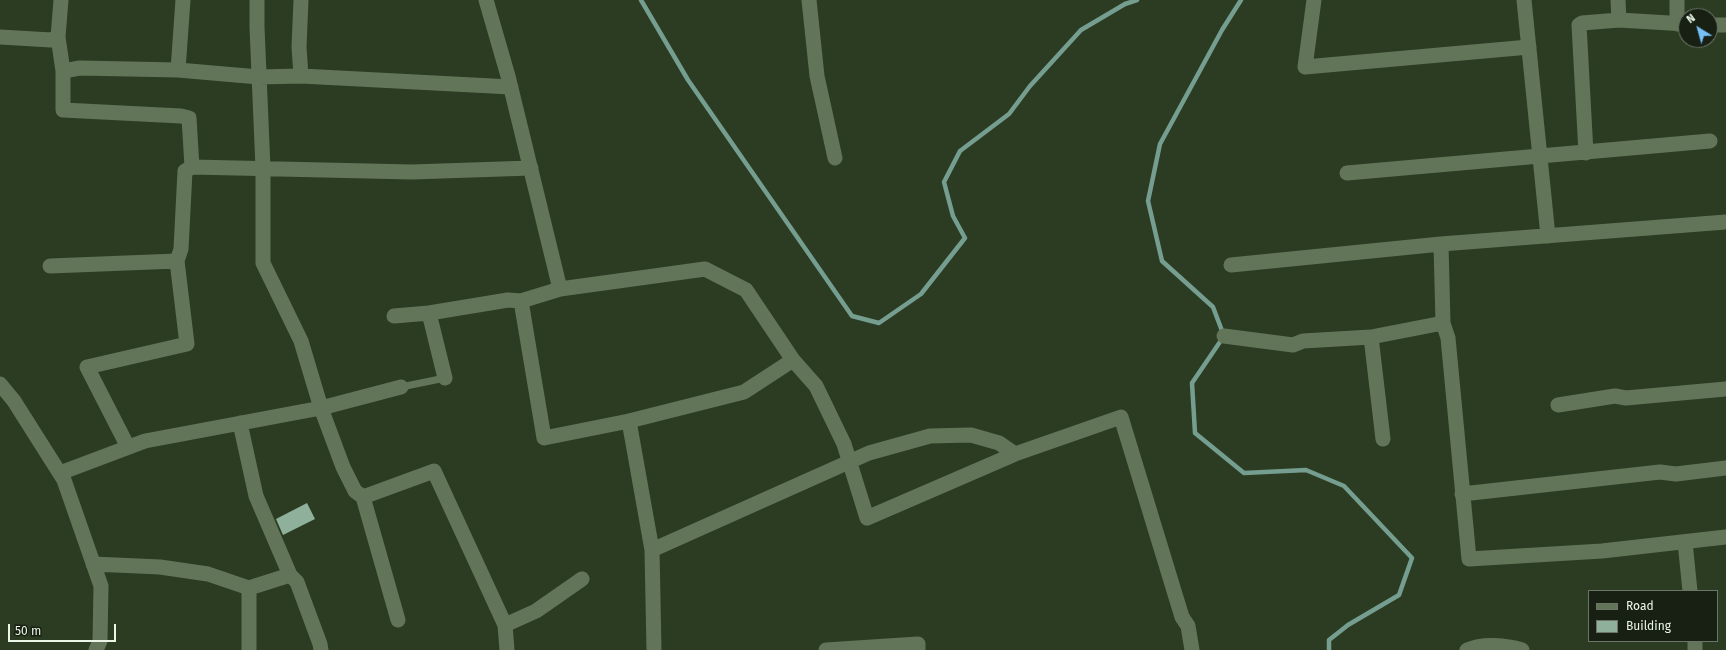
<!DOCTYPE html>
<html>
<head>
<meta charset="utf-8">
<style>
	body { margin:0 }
	#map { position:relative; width:1726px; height:650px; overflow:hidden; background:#2b3c22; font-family:"Fira Sans",sans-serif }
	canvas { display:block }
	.legend { position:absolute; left:1588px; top:590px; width:130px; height:52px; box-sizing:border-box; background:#182014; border:1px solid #6c7668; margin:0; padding:5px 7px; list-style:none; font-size:12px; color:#ebf6e6 }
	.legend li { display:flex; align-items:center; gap:8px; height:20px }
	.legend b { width:20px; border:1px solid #6c7668 }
	.north { position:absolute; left:1678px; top:8px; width:40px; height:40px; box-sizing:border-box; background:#182014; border:1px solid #6c7668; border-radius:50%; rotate:323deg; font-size:11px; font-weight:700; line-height:16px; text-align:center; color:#ebf6e6 }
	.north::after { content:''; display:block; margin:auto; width:14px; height:18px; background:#76c0f7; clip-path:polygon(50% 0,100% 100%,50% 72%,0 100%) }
	.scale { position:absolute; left:8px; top:624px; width:108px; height:18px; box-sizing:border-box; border:2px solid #ebf6e6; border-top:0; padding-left:5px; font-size:12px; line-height:14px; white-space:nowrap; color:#ebf6e6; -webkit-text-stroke:3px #182014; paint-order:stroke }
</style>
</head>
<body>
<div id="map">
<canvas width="1726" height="650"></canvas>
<ul class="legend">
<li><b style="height:5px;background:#637559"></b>Road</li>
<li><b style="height:11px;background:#8fb19b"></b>Building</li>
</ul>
<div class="north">N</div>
<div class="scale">50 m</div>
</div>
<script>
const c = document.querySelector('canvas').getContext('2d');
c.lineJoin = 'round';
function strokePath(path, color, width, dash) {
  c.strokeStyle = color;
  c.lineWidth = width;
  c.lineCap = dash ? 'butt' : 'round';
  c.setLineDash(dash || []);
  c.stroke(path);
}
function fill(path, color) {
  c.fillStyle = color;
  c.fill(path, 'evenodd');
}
strokePath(new Path2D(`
	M641 0 688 80 852 316 879 323 921 294 965 238 953 216 944 182 960 151 1009 114 1030 86 1081 30 1125 4 1137 0
	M1241 0 1222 30 1160 144 1148 201 1162 261 1213 307 1224 336 1192 383 1195 433 1244 473 1306 470 1344 486 1412 558 1399 595 1348 625 1329 640V650`), '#759e91', 4.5);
fill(new Path2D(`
	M307 503 315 519 283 535 276 519Z`), '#8fb19b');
strokePath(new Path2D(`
	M401 387 445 378`), '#637559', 7);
strokePath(new Path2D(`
	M61 0 58 37 63 71V110L181 116 189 118 192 167
	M257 0V27L263 168V263L301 341 321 408 343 467 355 491 363 497 398 620
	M486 0 508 76 560 289
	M809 0 817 76 835 158
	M1314 0 1305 67 1529 47
	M1524 0 1548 236
	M1618 0 1619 20
	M1677 24V0
	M1710 25H1726
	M0 37 51 40 58 37
	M178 70 183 0
	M63 71 80 68 178 70 259 77 301 76 511 87
	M301 76 299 47 301 0
	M1586 153 1579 25 1582 23 1619 20 1686 24
	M1347 173 1710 141
	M1441 244 1443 323 1448 338 1469 559 1602 551 1726 537
	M1231 265 1441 244 1726 222
	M50 266 177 261
	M521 301 544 438 629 421 744 392 793 360
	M429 313 445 378
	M394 316 429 313 508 300 521 301 560 289 705 269 746 290 793 360 816 386 844 444 867 518 1015 454 1121 417 1182 617 1188 626 1192 650
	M1224 336 1293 345 1303 341 1371 337 1443 323
	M1371 337 1383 439
	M0 384 14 401 64 480 101 586 100 641 96 650
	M1558 405 1615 396 1626 398 1726 389
	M629 421 652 550 869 453 930 436 971 435 999 443 1015 454
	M240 423 256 496 290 575 297 582 320 644 321 650
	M128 447 87 367 187 344 177 261 181 249 185 171 192 167 412 172 531 168
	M60 473 145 441 321 408 401 387
	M1462 494 1660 472 1676 474 1726 468
	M363 497 434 471 505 625 536 611 582 579
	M1685 542 1690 591
	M652 550 654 650
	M93 564 160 567 208 574 249 588 290 575
	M505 625 507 650
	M1695 641V650
	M249 650V588
	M826 650 918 644V650
	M1467 650C1483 643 1506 645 1522 650`), '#637559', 15);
</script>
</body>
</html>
